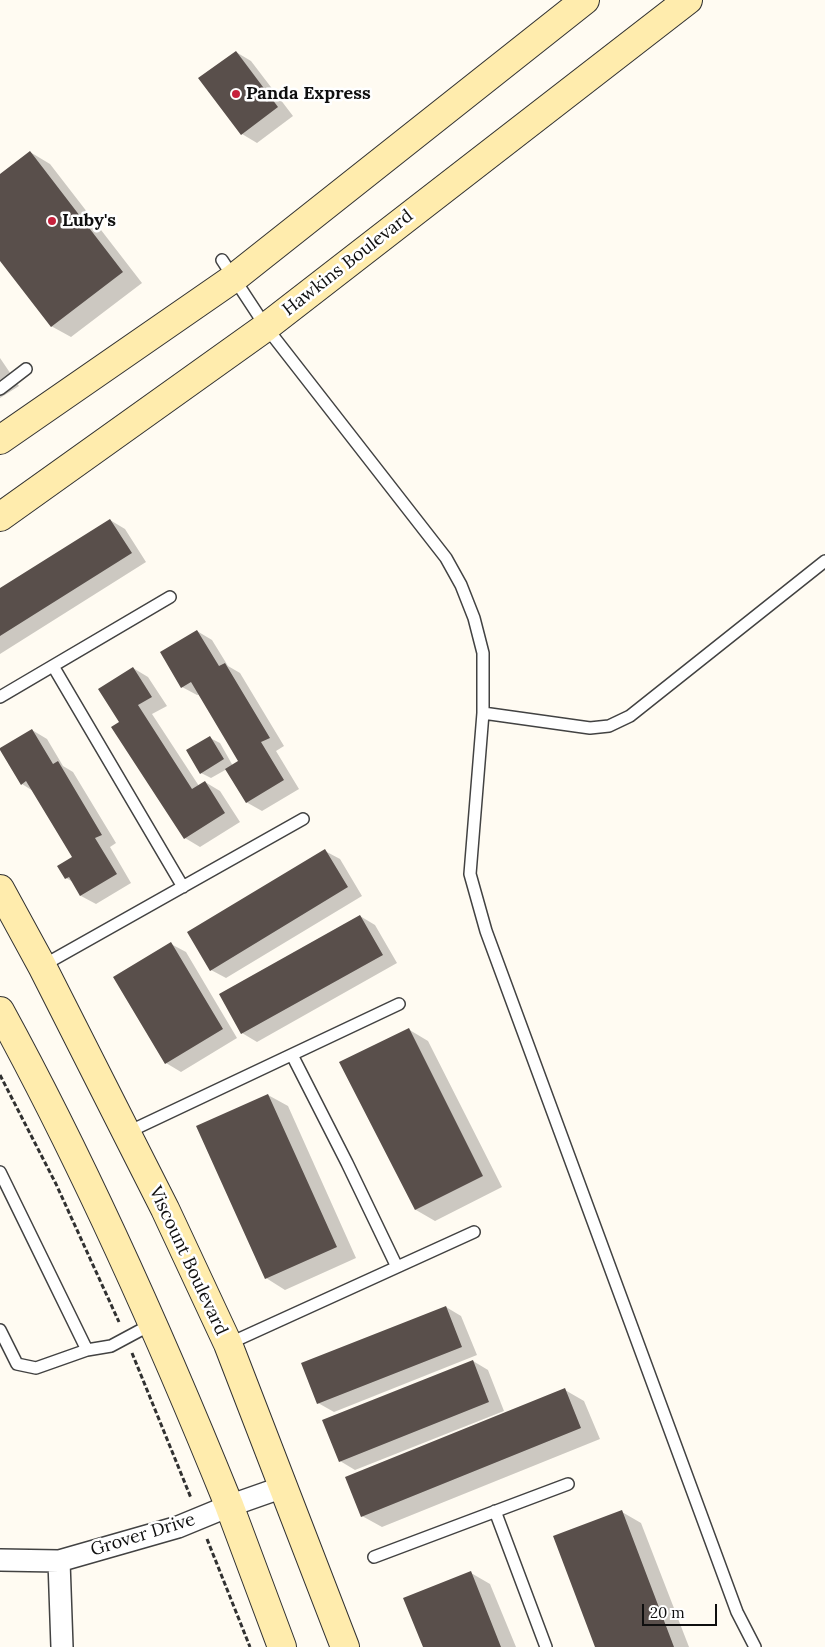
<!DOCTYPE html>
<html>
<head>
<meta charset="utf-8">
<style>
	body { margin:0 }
	#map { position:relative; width:825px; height:1647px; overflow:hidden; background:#fffbf2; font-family:Lora,serif }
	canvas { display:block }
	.scale { position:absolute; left:642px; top:1604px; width:75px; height:22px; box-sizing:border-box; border:2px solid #0f0f0f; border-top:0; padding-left:6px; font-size:15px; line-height:18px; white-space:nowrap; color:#0f0f0f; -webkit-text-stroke:4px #fff; paint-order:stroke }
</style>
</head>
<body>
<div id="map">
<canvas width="825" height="1647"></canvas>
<div class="scale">20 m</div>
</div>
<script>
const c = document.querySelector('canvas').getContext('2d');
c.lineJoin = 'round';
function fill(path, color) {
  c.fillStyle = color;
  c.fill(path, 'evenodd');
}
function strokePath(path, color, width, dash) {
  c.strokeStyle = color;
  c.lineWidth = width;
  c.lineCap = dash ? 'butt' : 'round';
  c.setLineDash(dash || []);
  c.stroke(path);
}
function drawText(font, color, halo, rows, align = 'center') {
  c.font = font + ' Lora,serif';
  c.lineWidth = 5;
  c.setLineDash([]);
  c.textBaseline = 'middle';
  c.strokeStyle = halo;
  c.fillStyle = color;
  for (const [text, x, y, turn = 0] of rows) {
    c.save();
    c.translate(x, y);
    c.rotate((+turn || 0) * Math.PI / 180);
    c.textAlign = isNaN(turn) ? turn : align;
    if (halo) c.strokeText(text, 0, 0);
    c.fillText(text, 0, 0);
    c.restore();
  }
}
fill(new Path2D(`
	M236 52 251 61 293 116 257 143 242 134Z
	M30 152 50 164 142 283 71 337 51 326 0 259V175Z
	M0 358 19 386 0 398Z
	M110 520 125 529 146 562 0 654V590Z
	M197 631 212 640 228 666 240 673 284 746 276 751 299 789 262 811 246 802 227 769 211 778 201 773 210 738 220 743 233 766 240 762 200 694 197 695 182 687Z
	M133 668 148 677 167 706 152 714 199 786 205 782 220 791 240 822 200 847 185 838 121 722Z
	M32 730 47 739 63 766 73 772 116 843 110 847 131 883 96 904 81 896 73 882 66 878 74 858 33 791 22 784Z
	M325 851 340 859 362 896 226 978 211 970Z
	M360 916 375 925 397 963 257 1042 242 1033Z
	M171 944 186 952 237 1038 181 1072 166 1063Z
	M408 1029 428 1041 502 1187 435 1221 416 1210Z
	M268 1095 288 1106 356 1258 285 1290 266 1278Z
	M446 1307 461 1316 477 1355 334 1412 318 1403Z
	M473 1361 488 1370 504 1411 355 1470 340 1461Z
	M565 1390 584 1401 600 1439 382 1527 362 1516Z
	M622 1512 641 1523 689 1647H596Z
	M471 1573 490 1584 516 1647H424Z`), '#0003');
fill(new Path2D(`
	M236 51 278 107 241 135 198 78Z
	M30 151 123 272 51 327 0 261V174Z
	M110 519 132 553 0 636V588Z
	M197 630 219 666 225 663 270 738 261 742 284 780 246 803 225 769 238 761 191 682 181 688 160 652Z
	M133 667 152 697 138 705 192 789 205 781 225 813 184 839 111 727 119 722 98 689Z
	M32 729 53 764 58 761 102 835 95 838 117 874 80 896 69 877 65 879 57 866 72 857 26 781 21 785 0 750V748Z
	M210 736 224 759 200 774 186 750Z
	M325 849 348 887 210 971 187 932Z
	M360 915 383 955 241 1034 219 994Z
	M171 942 223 1029 165 1064 113 977Z
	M409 1028 483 1176 415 1210 339 1062Z
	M268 1094 337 1247 265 1279 196 1126Z
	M446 1306 462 1347 317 1404 301 1363Z
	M473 1360 489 1402 339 1462 322 1420Z
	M565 1388 581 1428 361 1517 345 1477Z
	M622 1510 674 1647H595L553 1536Z
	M471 1571 501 1647H423L403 1598Z`), '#594f4b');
const lane = new Path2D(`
	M222 260 266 327 446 558 461 585 474 618 483 653V713L470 874 486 931 737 1612 755 1647
	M0 389 26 369
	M53 666 183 887
	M0 697 170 597
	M483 713 590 728 609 726 630 716 825 561
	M42 966 303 819
	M292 1055 347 1163 397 1267
	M126 1133 399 1004
	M0 1172 87 1350
	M0 1330 17 1364 36 1368 87 1350 111 1346 152 1324
	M228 1344 474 1232
	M495 1511 546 1647
	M374 1557 568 1484`);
const street = new Path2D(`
	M0 1560 59 1561 178 1527 229 1506 283 1487
	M59 1561 62 1647`);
const secondary = new Path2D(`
	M0 440 234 278 585 0
	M0 517 266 327 688 0
	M0 889 42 966 165 1209 228 1344 345 1647
	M0 1011C87 1170 161 1337 229 1505 247 1552 264 1600 282 1647`);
strokePath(lane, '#424242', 14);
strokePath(street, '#424242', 24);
strokePath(secondary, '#313131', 30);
strokePath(new Path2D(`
	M0 1075 56 1184 119 1322
	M132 1353 191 1498
	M207 1539 250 1647`), '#313131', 3, [5, 2.5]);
strokePath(lane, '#fff', 11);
strokePath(street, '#fff', 21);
strokePath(secondary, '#ffecad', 28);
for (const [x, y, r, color] of [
	[236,94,5,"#c6213c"],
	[52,221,5,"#c6213c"]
]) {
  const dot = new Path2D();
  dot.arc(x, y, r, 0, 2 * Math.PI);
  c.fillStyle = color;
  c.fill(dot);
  strokePath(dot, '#fff', 2);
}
drawText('bold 18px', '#0f0f0f', '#fff', [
	["Panda Express",246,94],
	["Luby's",62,221]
], 'left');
drawText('18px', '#0f0f0f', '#fff', [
	["Hawkins Boulevard",348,263,-38],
	["Viscount Boulevard",188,1261,65],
	["Grover Drive",143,1535,-17]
]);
</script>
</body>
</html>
